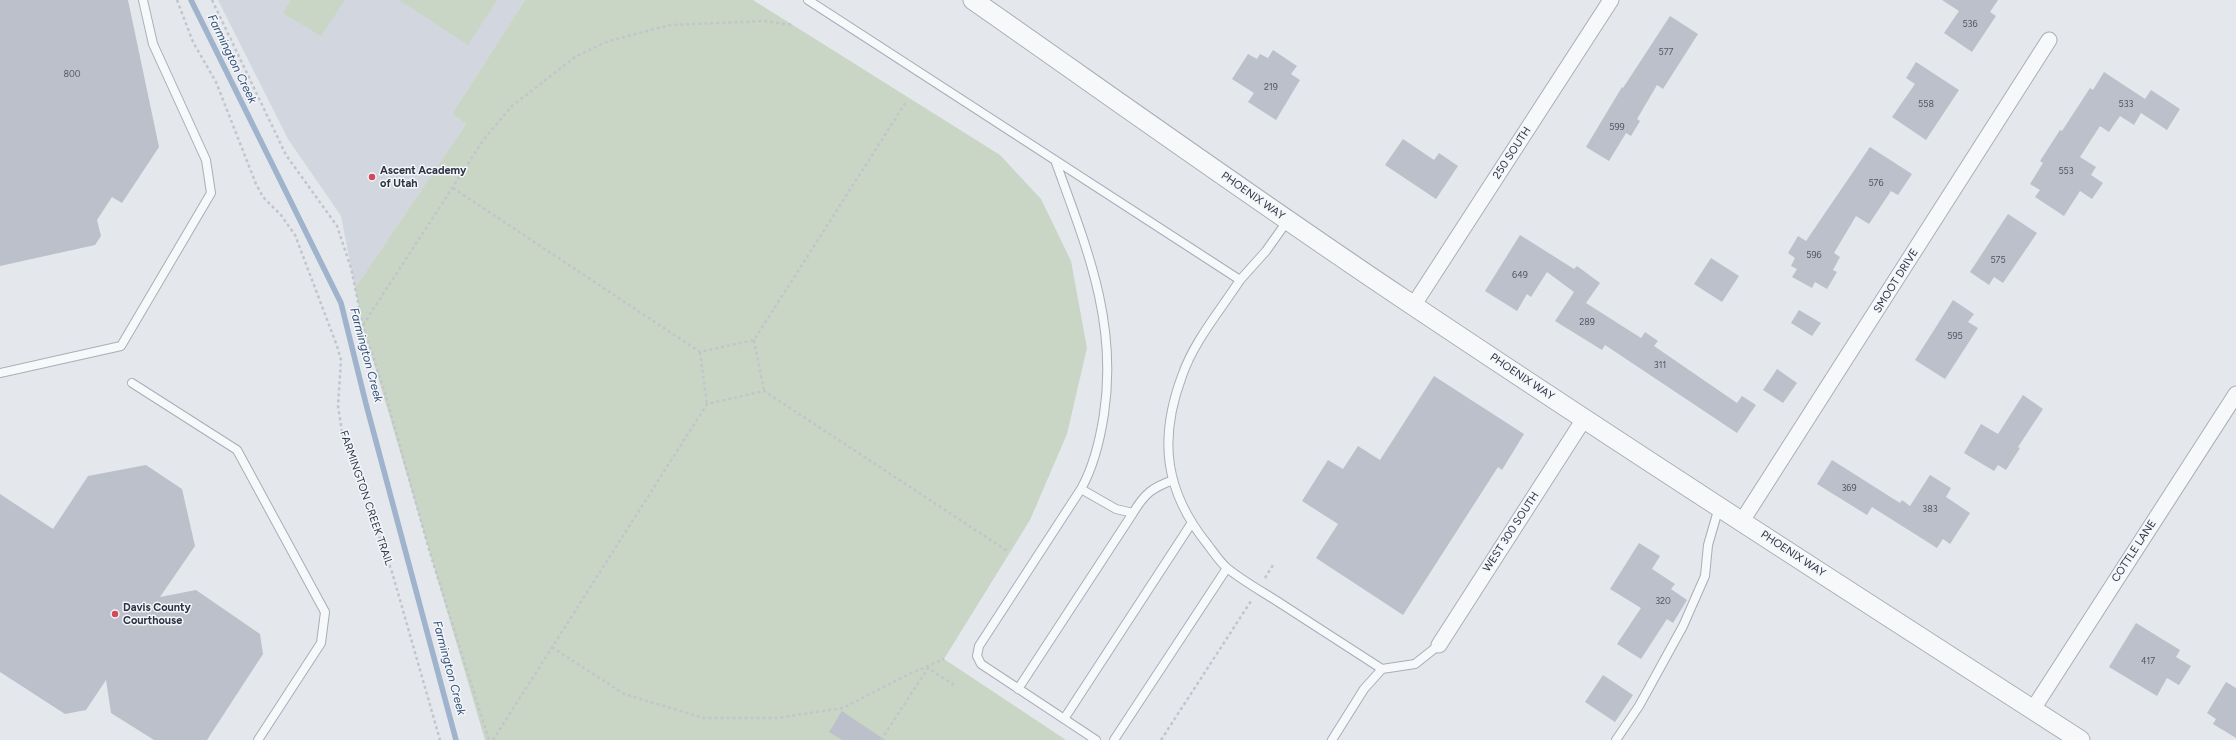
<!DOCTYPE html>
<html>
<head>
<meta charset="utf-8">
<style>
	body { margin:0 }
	canvas { display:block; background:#e4e7ec }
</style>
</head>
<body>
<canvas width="2236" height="740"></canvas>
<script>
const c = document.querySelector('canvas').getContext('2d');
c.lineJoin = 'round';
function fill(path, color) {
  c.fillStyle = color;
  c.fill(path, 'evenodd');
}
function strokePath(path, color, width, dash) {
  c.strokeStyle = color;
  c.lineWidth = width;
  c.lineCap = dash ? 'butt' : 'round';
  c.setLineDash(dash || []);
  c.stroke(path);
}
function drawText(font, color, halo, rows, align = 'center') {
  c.font = font + ' Figtree,sans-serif';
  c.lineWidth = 3;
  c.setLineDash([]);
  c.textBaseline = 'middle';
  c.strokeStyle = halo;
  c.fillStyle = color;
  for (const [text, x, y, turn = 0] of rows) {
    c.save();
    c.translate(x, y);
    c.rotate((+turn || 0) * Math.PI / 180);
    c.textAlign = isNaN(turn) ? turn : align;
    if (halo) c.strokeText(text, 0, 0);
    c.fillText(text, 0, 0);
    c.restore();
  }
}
fill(new Path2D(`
	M218 0H525L452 114 466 124 355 288 341 216 288 139Z`), '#d2d6de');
fill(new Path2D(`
	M291 0H345L321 36 283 13Z
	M399 0H497L468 45Z
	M525 0H753L1000 155 1041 199 1071 261 1087 348 1067 434 1030 520 944 659 1066 740H485L363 326 355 288 466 124 452 114Z`), '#c9d6c5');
strokePath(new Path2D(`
	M191 0 341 303 366 404 456 740`), '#9fb4cc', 5.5);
fill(new Path2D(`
	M0 0H128L159 147 122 203 112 197 97 220 101 236 95 245 0 266Z
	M1942 0H1998L1990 12 1996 16 1972 52 1944 33 1959 11Z
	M1670 16 1698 34 1663 89 1657 85 1637 119 1640 121 1631 136 1626 133 1609 161 1586 147 1622 87 1623 88Z
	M1273 50 1297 66 1291 74 1300 80 1276 120 1248 102 1254 93 1232 79 1248 54 1257 59 1260 54 1268 58Z
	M1916 62 1959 90 1926 140 1892 117 1915 84 1906 78Z
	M2104 72 2145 99 2151 90 2180 109 2167 130 2141 113 2134 125 2120 116 2109 132 2100 126 2080 157 2096 167 2091 175 2103 183 2092 199 2080 191 2064 216 2035 197 2040 190 2030 184 2043 163 2040 161 2060 130 2062 131 2090 88 2093 90Z
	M1403 139 1434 160 1439 153 1458 166 1436 199 1385 165Z
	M1870 147 1912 174 1898 195 1891 191 1869 224 1856 216 1834 253 1840 257 1833 270 1837 272 1827 289 1815 282 1812 288 1792 277 1797 269 1791 266 1795 258 1788 253 1798 236 1806 241Z
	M2008 214 2037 233 2003 283 1994 277 1989 285 1970 272Z
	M1520 235 1574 269 1577 266 1600 283 1586 303 1641 338 1645 332 1658 341 1654 346 1737 403 1742 396 1756 405 1737 433 1605 345 1602 350 1555 321 1574 292 1547 272 1531 297 1527 294 1517 311 1485 291Z
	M1711 258 1739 276 1722 302 1694 284Z
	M1953 300 1974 314 1968 322 1978 328 1945 379 1915 360Z
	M1799 310 1821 323 1812 336 1791 323Z
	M1777 369 1797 383 1783 403 1763 390Z
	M1434 376 1524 434 1502 470 1498 467 1403 615 1316 558 1338 524 1302 501 1328 460 1343 469 1358 446 1380 460Z
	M2023 395 2043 409 2018 447 2020 448 2006 470 1998 465 1994 471 1964 453 1981 424 1998 434Z
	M1832 460 1900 503 1902 500 1910 506 1930 475 1951 488 1946 497 1970 513 1950 544 1943 539 1937 548 1872 507 1867 515 1817 484Z
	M146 465 182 489 195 546 160 597 196 590 260 634 263 654 207 740H154L111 713 106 680 86 710 65 714 0 672V494L53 529 88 476Z
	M1639 543 1660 556 1652 569 1675 584 1671 589 1687 600 1673 623 1667 619 1641 659 1617 644 1641 608 1610 589Z
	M2136 623 2180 650 2176 657 2191 666 2179 685 2167 678 2157 696 2109 667Z
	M1603 675 1633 695 1615 722 1585 702Z
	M2226 682 2236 688V738L2213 724 2216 719 2207 713Z
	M842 711 885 740H842L829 732Z`), '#bbc0ca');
const service = new Path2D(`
	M808 0 1240 280 1266 251 1288 220
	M1055 160C1086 246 1118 321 1104 414 1100 440 1094 466 1081 489L979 646 977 656 981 664 1096 740
	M1240 280C1220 311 1194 341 1182 376 1158 440 1165 492 1208 545 1214 553 1220 562 1227 568 1244 582 1265 593 1283 605 1316 626 1349 648 1382 669L1415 664 1439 645
	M0 373 121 346 211 193 206 160 153 44 143 0
	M132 383 237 450 325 612 321 643 258 740
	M1081 489 1116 509 1133 513C1145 493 1152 488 1173 480
	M1018 689 1133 513
	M1064 719 1191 524
	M1114 740 1227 568
	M1332 740 1364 689 1382 669
	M1616 740 1639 706 1683 626 1705 576 1708 545 1719 507`);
const minor = new Path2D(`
	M1413 306 1611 0
	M1742 521 2049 40
	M1439 645 1584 419
	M2033 709 2236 394`);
const tertiary = new Path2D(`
	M973 0C1116 100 1257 201 1402 298 1626 448 1853 594 2080 740`);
strokePath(service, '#a9aeb7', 10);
strokePath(minor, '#a9aeb7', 17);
strokePath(tertiary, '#a9aeb7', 21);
strokePath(new Path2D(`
	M177 0 193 42 216 82 256 184 263 197 281 215 295 235 337 346 341 360 338 406 342 432 392 572 440 740
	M212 0 286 155 337 226 351 268 363 326 385 393 430 553 489 740
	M453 188 700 352 754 340 906 102
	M363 325 484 139 512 106 575 57 608 41 670 25 764 21 793 25
	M754 340 764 391
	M700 352 707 404
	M1265 578 1273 565
	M552 647 624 694 704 718H777L843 708 907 675 944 659
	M493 740 707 404 764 391 1009 552
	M881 740 928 668 954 685
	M1161 740 1251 601`), '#c2c5cb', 2.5, [3, 3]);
strokePath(service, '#f7f8fa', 8);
strokePath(minor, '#f7f8fa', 15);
strokePath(tertiary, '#f7f8fa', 19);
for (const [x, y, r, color] of [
	[372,177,4,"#d1495b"],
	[115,614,4,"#d1495b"]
]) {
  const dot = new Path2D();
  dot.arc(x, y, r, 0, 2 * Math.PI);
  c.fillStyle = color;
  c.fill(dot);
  strokePath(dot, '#f4f6f9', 1.5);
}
drawText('9px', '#4f5766', null, [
	["536",1970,24],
	["577",1666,52],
	["800",72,74],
	["219",1271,87],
	["558",1926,104],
	["533",2126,104],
	["599",1617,127],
	["553",2066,171],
	["576",1876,183],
	["596",1814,255],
	["575",1998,260],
	["649",1520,275],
	["289",1587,322],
	["595",1955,336],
	["311",1660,365],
	["369",1849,488],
	["383",1930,509],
	["320",1663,601],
	["417",2148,661]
]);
drawText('11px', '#2b3445', '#f4f6f9', [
	["250 SOUTH",1512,153,-57],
	["PHOENIX WAY",1253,196,35],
	["SMOOT DRIVE",1896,281,-58],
	["PHOENIX WAY",1522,377,34],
	["FARMINGTON CREEK TRAIL",366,498,71],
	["WEST 300 SOUTH",1511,532,-57],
	["COTTLE LANE",2134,551,-57],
	["PHOENIX WAY",1793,554,33]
]);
drawText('bold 11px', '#2b3445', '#f4f6f9', [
	["Ascent Academy",380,171],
	["of Utah",380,184],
	["Davis County",123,608],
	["Courthouse",123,621]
], 'left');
drawText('italic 12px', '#34527a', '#f4f6f9', [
	["Farmington Creek",232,59,64],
	["Farmington Creek",366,355,75],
	["Farmington Creek",449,668,75]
]);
</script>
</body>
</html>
